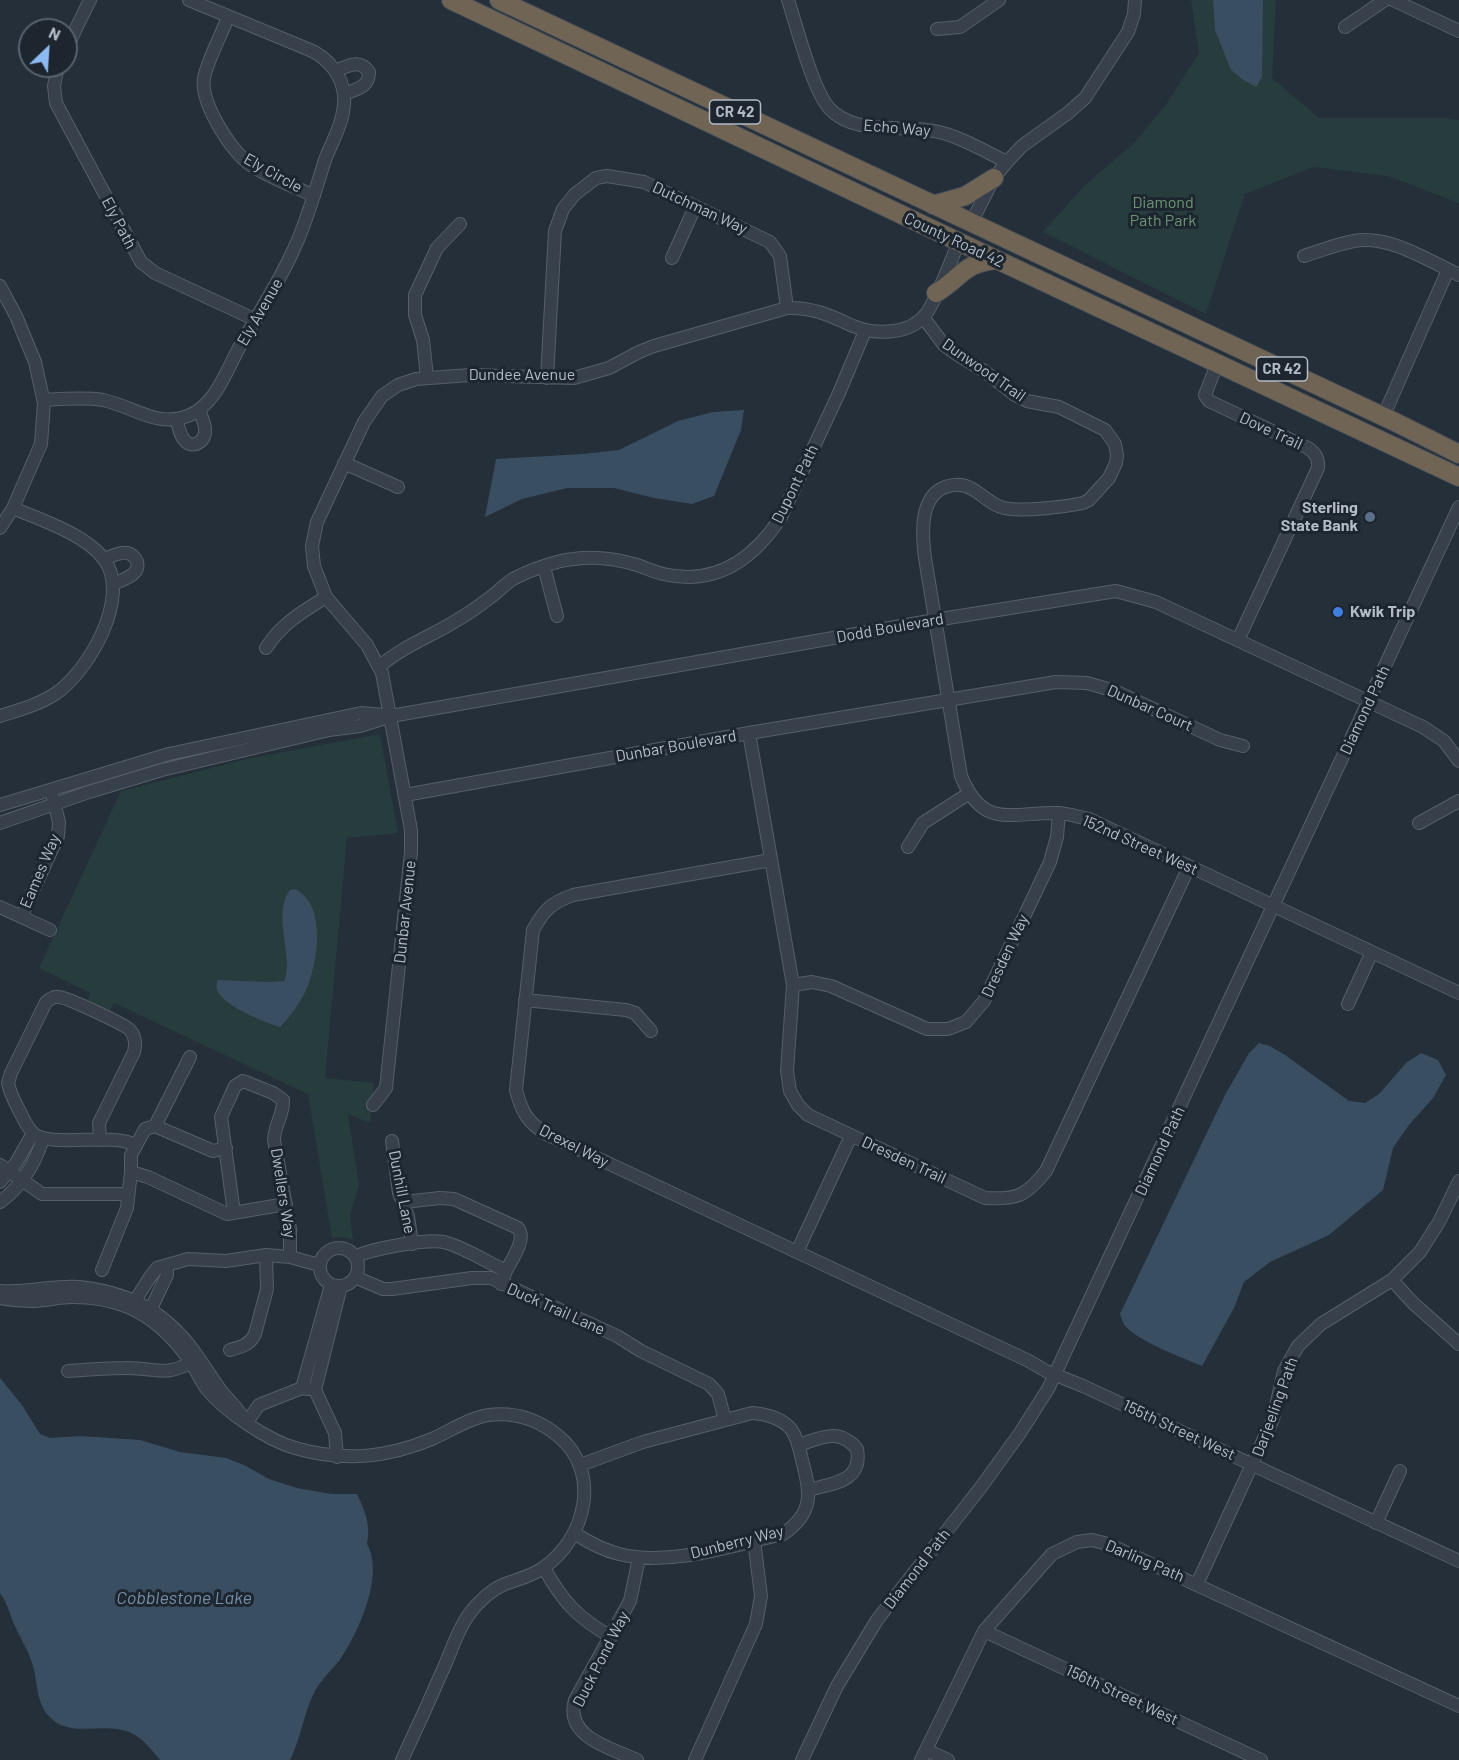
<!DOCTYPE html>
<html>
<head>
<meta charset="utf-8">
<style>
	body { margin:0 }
	#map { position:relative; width:1459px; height:1760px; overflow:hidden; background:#242f3a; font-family:Barlow,sans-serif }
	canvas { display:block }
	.north { position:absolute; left:18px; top:18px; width:60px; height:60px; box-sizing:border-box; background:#1d262f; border:2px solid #59626b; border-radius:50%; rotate:25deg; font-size:16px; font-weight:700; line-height:24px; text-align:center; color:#b3bcc6 }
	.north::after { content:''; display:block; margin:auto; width:21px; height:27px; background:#8dbaf1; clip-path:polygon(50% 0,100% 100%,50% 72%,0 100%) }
</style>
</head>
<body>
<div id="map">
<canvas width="1459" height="1760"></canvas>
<div class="north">N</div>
</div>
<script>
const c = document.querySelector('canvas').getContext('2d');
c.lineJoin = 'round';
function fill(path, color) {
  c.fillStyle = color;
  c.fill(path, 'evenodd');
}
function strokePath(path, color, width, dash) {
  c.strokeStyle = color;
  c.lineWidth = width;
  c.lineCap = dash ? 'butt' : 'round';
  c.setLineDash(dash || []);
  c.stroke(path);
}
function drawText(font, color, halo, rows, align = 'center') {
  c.font = font + ' Barlow,sans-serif';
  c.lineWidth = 6;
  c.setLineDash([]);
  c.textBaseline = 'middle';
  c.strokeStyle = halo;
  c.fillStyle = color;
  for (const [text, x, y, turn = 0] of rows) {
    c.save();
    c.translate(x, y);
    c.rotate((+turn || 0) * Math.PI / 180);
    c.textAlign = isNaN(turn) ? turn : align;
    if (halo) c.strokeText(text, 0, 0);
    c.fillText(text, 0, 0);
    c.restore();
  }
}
fill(new Path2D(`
	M1191 0H1276L1272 78 1319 118H1444L1459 120V203L1388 176 1314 167 1245 194 1206 314 1043 232 1085 185 1133 144 1165 106 1199 53Z
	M380 734 398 833 347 838 325 1078 374 1083 370 1123 348 1114 359 1185 350 1215 353 1240 342 1237 332 1238 308 1094 114 1003 110 1011 87 1001 90 993 39 968 121 791 251 758Z`), '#273c3c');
fill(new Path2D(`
	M1213 0H1263L1262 77 1256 87 1242 79 1231 70 1215 30Z
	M744 410 741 430 714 496 692 504 654 498 614 488H567L522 499 485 517 496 459 583 454 619 450 678 421 713 412Z
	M295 889C327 905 318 961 307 988 301 1002 290 1017 280 1027 265 1022 206 1001 218 980L268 982 284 981C295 961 271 913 290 890Z
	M1259 1043 1270 1046 1285 1055 1349 1101 1365 1103 1379 1094 1406 1063 1421 1053 1438 1060 1446 1075 1433 1098 1409 1125 1393 1148 1383 1190 1329 1235 1270 1262 1244 1282 1234 1308 1202 1366C1181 1357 1142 1343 1126 1327 1123 1324 1122 1319 1120 1314L1225 1095 1249 1053Z
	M0 1378 22 1405 40 1434 50 1438 80 1436 140 1440 180 1452 226 1458 244 1465 269 1479 297 1488 331 1494H357C365 1511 371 1525 367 1544 385 1575 358 1634 339 1661 332 1669 324 1677 318 1686 304 1708 302 1737 290 1760H160C151 1749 143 1738 129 1732 105 1722 73 1737 53 1720 34 1705 39 1680 31 1660 27 1648 20 1638 15 1626 10 1615 8 1604 0 1593Z`), '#3a4e62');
const minor = new Path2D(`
	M788 0C797 27 812 88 829 108 855 137 904 123 939 132 961 137 986 152 1007 162
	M1393 0 1459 31
	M228 17C221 36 208 59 204 78 200 103 231 151 251 165 269 178 294 186 314 196
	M1345 27 1385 0
	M937 29 960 27 999 0
	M66 49 90 0
	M58 66 54 86 56 103 141 262 155 273 256 320
	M335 71C348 66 360 58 369 72 369 88 356 89 344 94
	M971 223 994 178 1007 162 1022 146 1068 113 1085 98 1128 32 1134 14 1135 0
	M1304 256C1320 251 1337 244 1354 241 1390 235 1427 260 1459 275
	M672 258 695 207
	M0 286 16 316 35 362 44 403 41 444 13 508 0 528
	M923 317 944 345 958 355 984 371 1015 395 1027 401 1059 407 1105 430 1115 444 1117 455 1116 463 1109 478 1089 500 1083 503C1064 507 1022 512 1004 508 990 505 984 495 972 489 964 484 954 484 945 487 919 497 922 535 925 558L961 776C983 830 1011 812 1057 813 1067 813 1078 817 1089 819L1459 993
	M1217 364 1205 395 1209 401 1308 448C1315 453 1319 458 1318 468L1238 640
	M427 377 423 340 415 315V295L437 248 460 224
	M547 378 555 231 563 209 575 194 596 178 607 176 644 182 770 242 780 256 787 308
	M43 400C62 399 84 397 103 400 133 406 157 429 190 415 216 404 227 369 240 346 258 314 278 284 293 251 307 222 315 191 325 160 333 139 346 119 344 95 342 75 328 58 310 50L189 0
	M1383 417 1448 270
	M176 419C179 427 180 437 186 442 195 449 206 440 205 429 205 423 201 416 199 410
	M344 463 398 487
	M104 559C110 557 117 553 123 553 133 551 142 563 135 572 130 578 120 581 113 584
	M544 567 557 616
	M266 648C281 624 302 612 326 597
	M380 666C402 647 429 637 454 622 466 615 478 607 488 599 497 593 504 585 513 579 528 571 557 560 574 559 594 556 618 559 637 565 646 568 654 572 663 574 715 586 753 560 781 517L839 393 865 331
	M0 716C19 710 38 705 55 694 88 672 132 597 104 559 85 534 41 520 13 508
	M749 733 793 985 787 1071 790 1091 798 1105 808 1115 985 1198C1017 1200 1026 1196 1046 1171L1189 867
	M405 795 749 733 1056 682 1087 683 1115 691 1220 740 1243 746
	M0 805 169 754 361 713 384 715
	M0 823 89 792 162 770 329 730 360 726 391 716 935 620 1116 591 1156 602 1423 727 1444 741 1459 761
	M1419 823 1459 801
	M908 847 923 823 968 794
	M771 860 573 895C551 903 544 910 533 930L516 1090C522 1113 527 1121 546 1134L1029 1361 1046 1371 1083 1386 1459 1561
	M0 907 50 930
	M21 917 58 836 59 822 53 798
	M793 985 812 982 831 986 927 1029H948L966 1022 984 1001 1050 862 1057 837 1059 813
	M525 1000 626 1010 635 1013 651 1031
	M1348 1004 1372 952
	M373 1105 386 1088 411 852V830L382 673 367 645 326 597 314 566 312 546 317 522 364 422 382 396 398 385 416 379 470 375 574 378 609 368 639 352 654 346 787 308C813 307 831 316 853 326 875 335 910 335 926 314 938 297 950 262 959 242
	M155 1126 213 1151 226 1148
	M100 1140 99 1123 134 1052C136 1044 136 1037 130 1030 126 1025 66 997 59 997 54 996 50 999 46 1002L11 1073 8 1083C10 1094 16 1104 21 1114 24 1120 28 1129 34 1134 52 1148 110 1132 136 1145
	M392 1141 399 1193 408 1216 412 1244
	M0 1165 42 1194H128
	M131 1172 148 1177 227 1214 286 1204
	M0 1182 16 1163 33 1133
	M0 1202C21 1187 35 1163 43 1139
	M404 1202 440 1198 454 1199 518 1228C527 1239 512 1259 506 1271
	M234 1213 221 1117 235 1086 243 1081 273 1093 283 1100C284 1114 274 1126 274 1140L290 1229V1257
	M320 1267a19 19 0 1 1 38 0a19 19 0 1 1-38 0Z
	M797 1252 851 1136
	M355 1257C370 1249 432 1237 447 1243 467 1249 487 1262 506 1271L501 1284
	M102 1270 127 1208 131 1172V1155L145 1129 155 1126 190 1057
	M355 1277 383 1289H392L472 1278H491L617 1336 641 1351 709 1384 718 1394 725 1420
	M1392 1280 1413 1303 1459 1344
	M1 1291C27 1293 53 1285 79 1287 124 1291 162 1310 190 1346 200 1359 209 1374 219 1388 227 1399 237 1407 245 1420
	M0 1298C10 1300 21 1301 31 1301 45 1301 58 1297 72 1297 91 1297 111 1300 128 1307 154 1318 174 1338 190 1361 196 1370 200 1379 206 1388 224 1411 267 1440 295 1448 344 1462 386 1458 432 1439 450 1431 469 1418 489 1415 515 1412 537 1419 557 1435 602 1470 587 1538 543 1568 532 1576 518 1579 505 1584 488 1591 473 1607 464 1622 456 1636 451 1651 445 1665 431 1697 417 1728 402 1760
	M131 1307 150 1277 157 1268 188 1259 226 1261 266 1255 290 1257 319 1265
	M148 1315 167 1275V1266
	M230 1350C241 1347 250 1345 255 1334L267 1289 266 1255
	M68 1371C86 1370 105 1368 124 1368 157 1367 162 1379 196 1360
	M302 1388 331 1285
	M247 1422 259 1405 302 1388 308 1389
	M798 1445C821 1438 839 1427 857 1449 863 1482 833 1483 809 1490
	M337 1457 335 1433 315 1390 341 1286
	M1376 1523 1400 1471
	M574 1533C588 1542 603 1550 619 1554 669 1567 734 1545 783 1534 814 1513 811 1493 802 1460 800 1450 797 1437 791 1429 781 1418 766 1414 752 1413L643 1442 580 1465
	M544 1568C563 1602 577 1617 611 1637
	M1197 1584 1273 1419 1284 1371 1298 1346 1321 1324 1392 1280 1420 1252 1439 1222 1459 1181
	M984 1631 1261 1760
	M926 1750 948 1760
	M637 1760C611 1748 564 1737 575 1700L630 1601 639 1558
	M695 1760 756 1624 761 1596 754 1540
	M802 1760 837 1686 877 1620 981 1487 1020 1433 1048 1389 1459 507
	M921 1760 984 1631 1052 1554 1077 1542 1092 1540 1108 1544 1459 1706`);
const highway = new Path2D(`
	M451 0 959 242 1459 477
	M499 0 1395 422 1459 454
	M933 205 965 196 994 178
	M936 293C961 278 963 263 996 260`);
strokePath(minor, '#565f68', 14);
strokePath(highway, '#434c55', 20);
strokePath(minor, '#38414b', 12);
strokePath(highway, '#706455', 18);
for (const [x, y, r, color] of [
	[1370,517,6,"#5c6f8a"],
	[1338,612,6,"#3f7fe0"]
]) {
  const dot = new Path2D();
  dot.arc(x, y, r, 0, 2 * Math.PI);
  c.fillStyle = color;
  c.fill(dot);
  strokePath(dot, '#1d262f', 2);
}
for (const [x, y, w] of [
	[735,112,51],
	[1282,369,51]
]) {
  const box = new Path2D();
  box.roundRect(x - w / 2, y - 12, w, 24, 4.5);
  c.fillStyle = '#1d262f';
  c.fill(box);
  strokePath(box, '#b3bcc6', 1.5);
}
drawText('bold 15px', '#b3bcc6', null, [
	["CR 42",735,112],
	["CR 42",1282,369]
]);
drawText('16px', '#b3bcc6', '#1d262f', [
	["Echo Way",897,128,5],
	["Ely Circle",273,173,29],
	["Dutchman Way",700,208,25],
	["Ely Path",119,223,62],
	["County Road 42",954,240,25],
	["Ely Avenue",260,312,-60],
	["Dunwood Trail",984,370,35],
	["Dundee Avenue",522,375],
	["Dove Trail",1271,431,25],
	["Dupont Path",795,484,-64],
	["Dodd Boulevard",890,628,-10],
	["Dunbar Court",1150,708,24],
	["Diamond Path",1365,710,-65],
	["Dunbar Boulevard",676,746,-10],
	["152nd Street West",1140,845,24],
	["Eames Way",40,871,-67],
	["Dunbar Avenue",405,912,-84],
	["Dresden Way",1005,956,-65],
	["Drexel Way",574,1146,27],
	["Diamond Path",1160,1151,-65],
	["Dresden Trail",904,1160,25],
	["Dunhill Lane",402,1192,79],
	["Dwellers Way",283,1193,81],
	["Duck Trail Lane",556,1309,24],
	["Darjeeling Path",1275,1407,-70],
	["155th Street West",1179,1430,25],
	["Dunberry Way",737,1542,-14],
	["Darling Path",1145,1561,23],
	["Diamond Path",917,1569,-52],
	["Duck Pond Way",601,1659,-63],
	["156th Street West",1122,1695,25]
]);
drawText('16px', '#6c9673', '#1d262f', [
	["Diamond",1163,203],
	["Path Park",1163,221]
]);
drawText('bold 16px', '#b3bcc6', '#1d262f', [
	["Sterling",1358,508],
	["State Bank",1358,526],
	["Kwik Trip",1350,612,"left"]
], 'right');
drawText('italic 18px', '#758ea8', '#1d262f', [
	["Cobblestone Lake",184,1598]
]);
</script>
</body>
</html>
